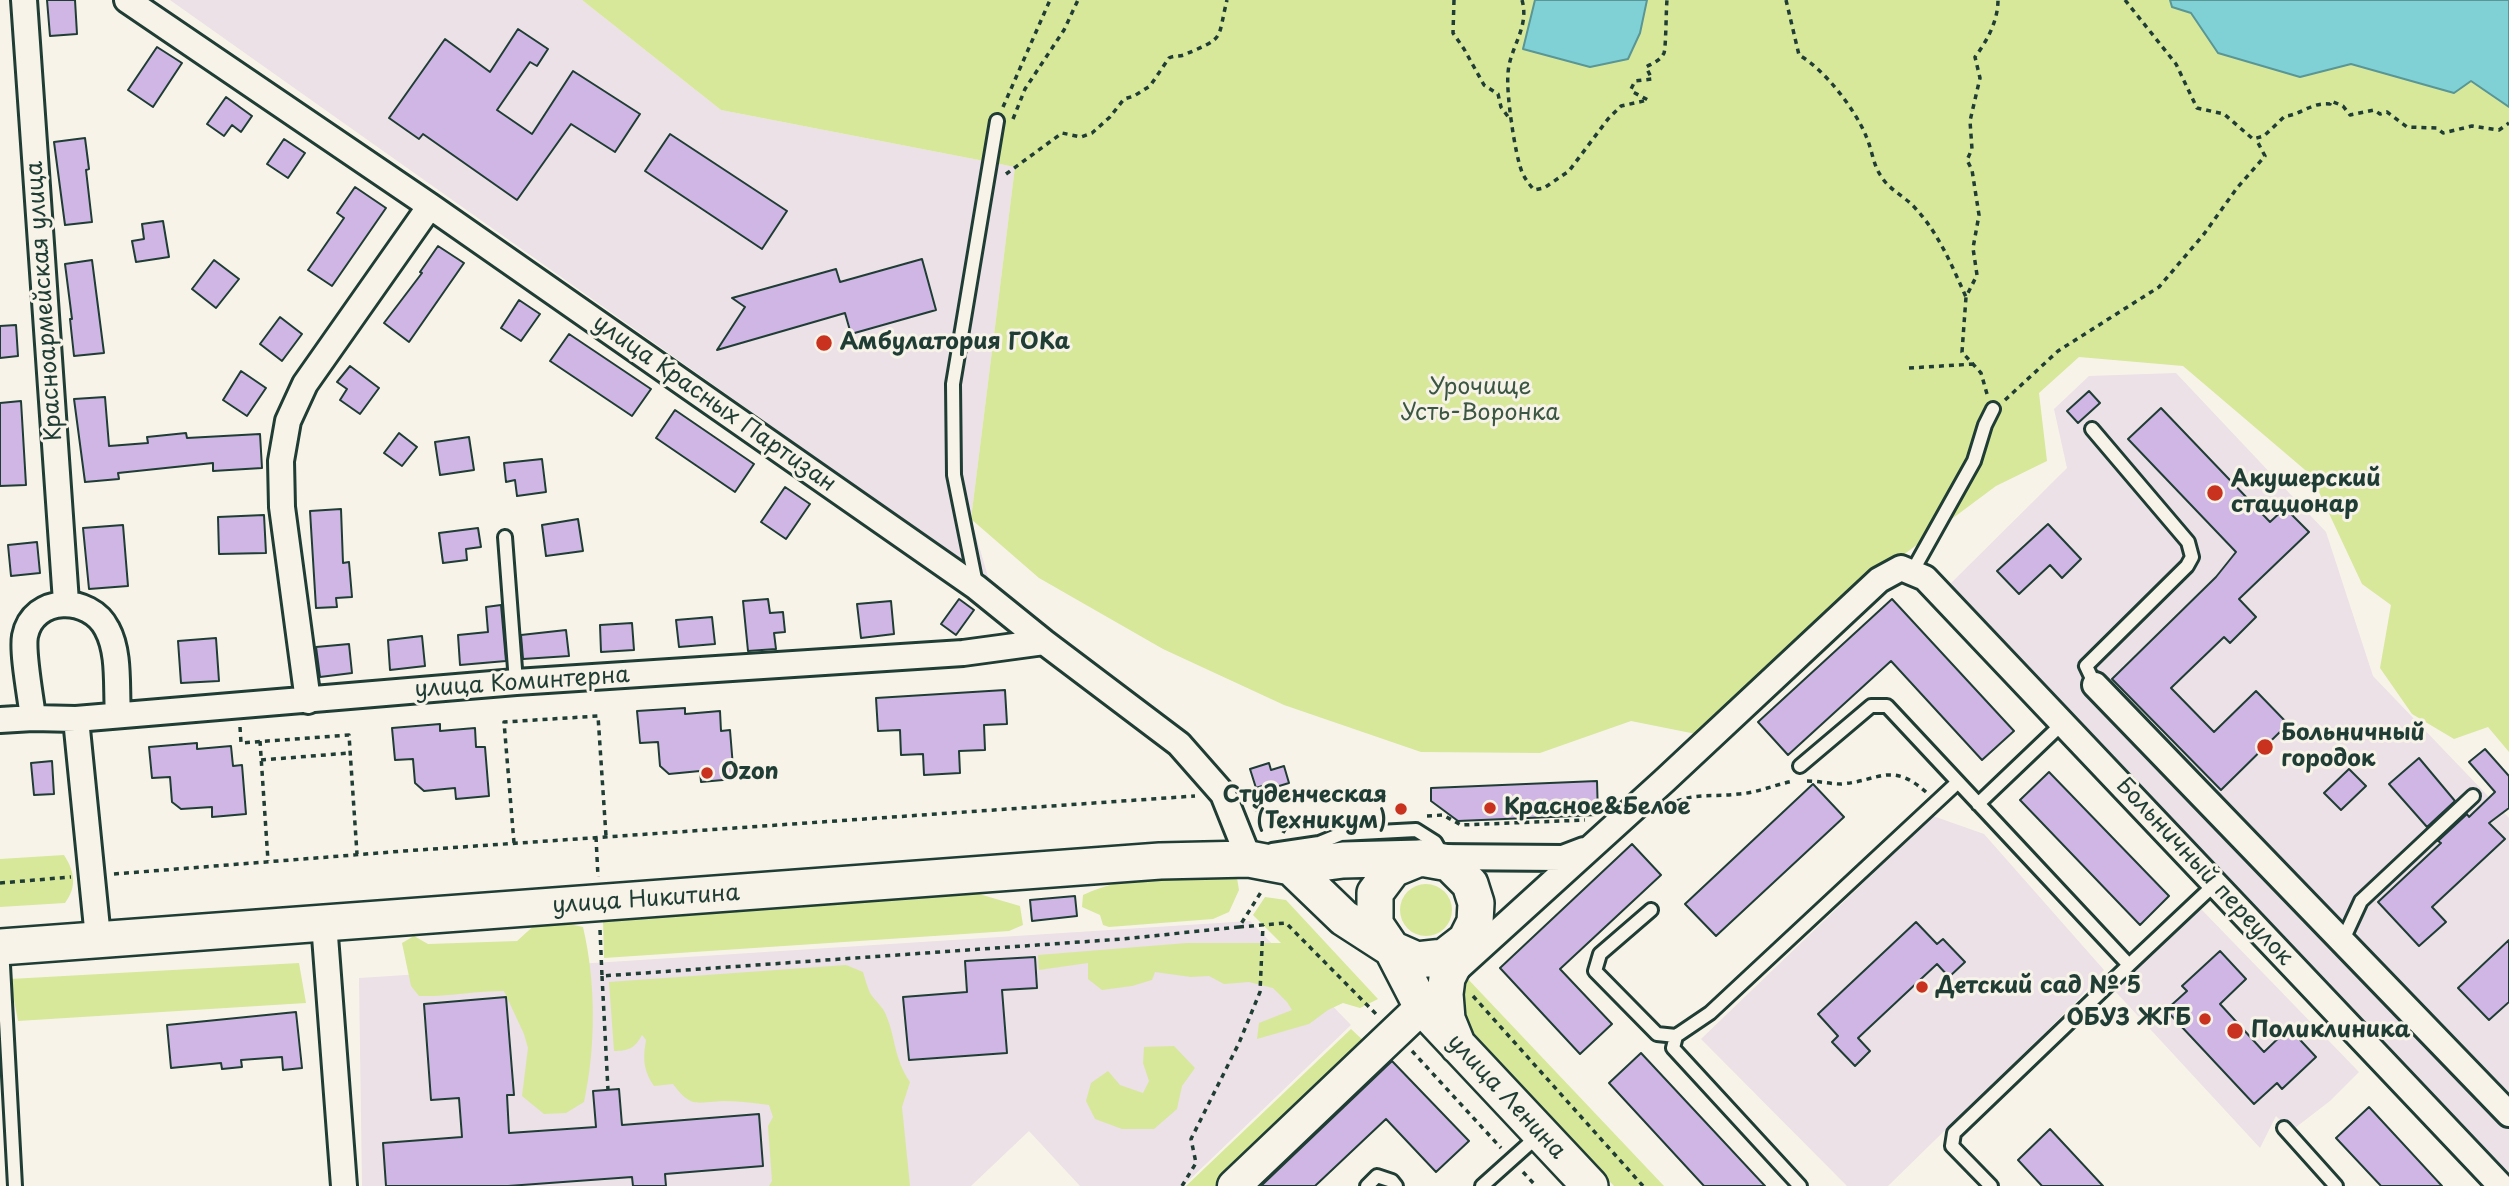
<!DOCTYPE html>
<html>
<head>
<meta charset="utf-8">
<style>
	body { margin:0 }
	canvas { display:block; background:#f7f3e8 }
</style>
</head>
<body>
<canvas width="2509" height="1186"></canvas>
<script>
const c = document.querySelector('canvas').getContext('2d');
c.lineJoin = 'round';
function fill(path, color) {
  c.fillStyle = color;
  c.fill(path, 'evenodd');
}
function strokePath(path, color, width, dash) {
  c.strokeStyle = color;
  c.lineWidth = width;
  c.lineCap = dash ? 'butt' : 'round';
  c.setLineDash(dash || []);
  c.stroke(path);
}
function drawText(font, color, halo, rows, align = 'center') {
  c.font = font + ' "Playpen Sans",sans-serif';
  c.lineWidth = 6;
  c.setLineDash([]);
  c.textBaseline = 'middle';
  c.strokeStyle = halo;
  c.fillStyle = color;
  for (const [text, x, y, turn = 0] of rows) {
    c.save();
    c.translate(x, y);
    c.rotate((+turn || 0) * Math.PI / 180);
    c.textAlign = isNaN(turn) ? turn : align;
    if (halo) c.strokeText(text, 0, 0);
    c.fillText(text, 0, 0);
    c.restore();
  }
}
fill(new Path2D(`
	M170 0H582L721 110 1015 167 971 519 989 580Z
	M2176 373 2326 532 2373 676 2509 818V1183L1941 593 2067 468 2054 409 2089 376Z
	M1933 816 1984 834 2104 970 2074 1004 1888 1186H1847L1701 1039Z
	M2201 909 2359 1072 2330 1101 2291 1131 2276 1116 2260 1148 2114 990Z
	M1250 921 1351 1025 1183 1186H1080L1029 1131 971 1186H362L359 978Z`), '#ebe1e7');
fill(new Path2D(`
	M582 0H1535L1523 49 1640 33 1647 0H2170L2172 7 2191 13 2218 53 2300 77 2351 64 2454 93 2471 81 2509 107V752L2488 727 2454 739 2412 714 2380 668 2391 605 2362 584 2311 475 2183 366 2079 357 2039 393 2047 461 1996 486 1844 599 1701 735 1631 721 1540 753 1421 752 1284 705 1163 649 1039 578 971 519 1015 167 721 110Z
	M64 855C75 872 77 887 65 903L0 907V859Z
	M1216 875 1237 878 1239 890 1229 912 1213 919 1109 927 1103 925 1100 915 1082 907 1083 895C1129 874 1167 877 1216 875Z
	M1400 910a26 26 0 1 1 52 0a26 26 0 1 1-52 0Z
	M979 894 1020 906 1023 925 1009 931 604 958 603 920Z
	M1265 897 1286 900 1378 999 1360 1008 1343 1003 1328 1010 1309 1024 1257 1039 1259 1023 1292 1010 1287 1002 1273 988 1249 982 1224 984 1209 976 1191 977 1155 972 1152 980 1132 986 1102 990 1088 979V963L1039 970 1038 955 1187 943H1281L1253 915Z
	M538 922H560L583 927C596 982 596 1047 584 1102L566 1113 544 1114 522 1096 528 1048 524 1034 504 991C475 991 447 997 419 996L411 986 402 943 414 936 428 944 517 941Z
	M299 963 306 1003 18 1021 10 979Z
	M846 965 863 972C865 979 867 986 870 993 875 1001 883 1007 886 1015 896 1039 894 1059 910 1082L902 1107 910 1186H769L772 1181 768 1126 773 1117 769 1105C754 1103 738 1101 723 1101 696 1102 692 1109 673 1084L654 1086C643 1070 643 1058 646 1040L642 1035C635 1048 629 1051 614 1051L609 982Z
	M1466 977 1664 1186H1614L1471 1036 1457 1017 1456 988Z
	M1351 1029 1366 1043 1216 1186H1186Z
	M1174 1046 1195 1068 1182 1086 1177 1109 1154 1129H1122L1095 1119 1086 1101 1091 1083 1108 1071 1120 1085 1143 1093 1149 1081 1143 1063 1144 1047Z`), '#d7e89b');
const water = new Path2D(`
	M1535 0H1647L1640 33 1628 59 1590 67 1523 49Z
	M2170 0H2509V107L2471 81 2454 93 2351 64 2300 77 2218 53 2191 13 2172 7Z`);
fill(water, '#7fd1d6');
strokePath(water, '#599695', 2);
const building = new Path2D(`
	M47 0H75L77 34 50 36Z
	M518 29 548 49 537 66 530 62 497 110 532 134 573 71 640 114 615 152 571 124 517 200 423 134 419 139 389 118 445 39 490 72Z
	M157 47 182 63 153 107 128 90Z
	M226 97 252 116 241 132 232 125 224 136 207 124Z
	M670 134 787 211 762 249 645 171Z
	M85 138 89 169 86 170 92 222 65 225 54 142Z
	M284 139 305 153 288 178 267 164Z
	M355 187 386 208 332 286 308 270 344 218 337 213Z
	M163 221 169 257 136 262 132 241 144 239 142 224Z
	M438 246 464 263 409 342 384 323 422 273 420 272Z
	M922 259 936 310 851 334 845 313 717 350 745 307 732 298 836 269 840 282Z
	M92 260 104 353 74 356 70 319H72L65 264Z
	M214 260 239 279 216 308 192 289Z
	M519 300 540 314 521 341 501 328Z
	M280 317 302 334 282 361 260 344Z
	M16 325 18 356 0 358V326Z
	M569 334 651 389 632 416 550 361Z
	M350 366 379 388 360 414 340 400 347 389 337 382Z
	M241 371 266 388 247 416 223 400Z
	M2089 391 2100 403 2078 423 2067 411Z
	M105 397 109 446 148 443 147 437 186 433 187 438 260 434 262 468 213 471V463L118 473 119 479 85 482 74 399Z
	M21 401 26 485 0 486V403Z
	M2161 408 2270 522 2285 508 2309 532 2239 599 2256 617 2230 643 2224 637 2171 688 2214 732 2256 691 2288 724 2221 790 2112 679 2216 577 2236 552 2128 439Z
	M675 410 754 464 735 492 656 438Z
	M399 433 417 447 402 466 384 453Z
	M469 437 474 470 440 475 435 442Z
	M542 459 546 492 517 496 515 480 506 482 504 463Z
	M785 487 810 504 786 539 761 522Z
	M341 509 343 563 349 562 352 597 336 598 337 607 316 608 310 511Z
	M264 515 266 553 219 554 218 517Z
	M578 519 583 551 546 556 542 525Z
	M2048 524 2081 559 2062 578 2050 565 2019 594 1997 571Z
	M123 525 128 586 89 589 83 528Z
	M478 528 481 547 466 549 467 560 443 563 439 533Z
	M37 542 40 573 11 576 8 545Z
	M768 599 770 613 783 612 785 632 774 633 776 649 748 651 743 601Z
	M959 599 974 610 956 635 941 624Z
	M1892 599 2014 731 1982 760 1891 661 1788 755 1758 722Z
	M891 601 894 634 861 638 857 604Z
	M501 605 506 661 460 665 458 635 488 632 486 607Z
	M712 617 715 644 679 647 676 620Z
	M632 623 634 650 601 652 600 625Z
	M566 630 569 656 523 659 521 635Z
	M422 636 425 666 390 670 388 640Z
	M216 638 219 681 181 683 178 641Z
	M349 644 352 673 320 677 316 647Z
	M1005 690 1007 724 984 725 985 750 959 751 960 773 924 775 923 754 901 755 900 730 878 731 876 698Z
	M685 708V714L720 711 721 731 730 730 734 779 701 782 700 771 669 774 660 766 658 742 640 743 637 711Z
	M440 724V731L475 728 476 747H485L489 796 456 799 455 788 424 791 415 783 413 759 395 760 392 728Z
	M197 743V749L231 746 233 766 242 765 246 814 212 817V807L181 809 172 802 170 777 152 778 149 747Z
	M2485 749 2509 776V808L2489 823 2505 839 2432 907 2446 922 2419 946 2378 902 2441 843 2438 841 2467 814 2469 817 2495 792 2469 762Z
	M2419 758 2455 801 2427 827 2389 784Z
	M52 761 54 794 34 795 31 763Z
	M1269 763 1271 770 1284 766 1289 783 1266 790 1265 785 1256 788 1250 769Z
	M2349 769 2366 786 2341 810 2324 793Z
	M2049 772 2169 896 2140 925 2020 800Z
	M1597 781 1598 815 1458 821 1431 801V788Z
	M1813 784 1844 817 1716 936 1685 904Z
	M1632 844 1661 875 1560 969 1612 1024 1580 1054 1500 968Z
	M1075 896 1077 916 1032 921 1030 900Z
	M1916 922 1937 944 1943 939 1965 962 1949 977 1937 964 1858 1038 1870 1051 1855 1066 1832 1042 1838 1036 1818 1014Z
	M2509 940V1002L2489 1020 2458 988Z
	M2220 951 2246 979 2220 1004 2264 1052 2289 1028 2316 1057 2282 1089 2277 1083 2254 1104 2166 1010 2187 991 2182 986Z
	M1035 957 1037 988 1002 990 1007 1053 909 1060 903 997 967 992 965 961Z
	M506 997 514 1095H507L509 1133 596 1127 593 1091 619 1089 622 1125 759 1114 763 1166 665 1174 666 1186H633L632 1177 508 1186H386L383 1143 462 1137 459 1098 431 1100 424 1004Z
	M296 1012 302 1068 283 1070 282 1057 241 1060 242 1067 222 1069 221 1063 171 1068 167 1025Z
	M1641 1053 1765 1186H1704L1609 1083Z
	M1392 1061 1469 1141 1436 1172 1386 1119 1315 1186H1261Z
	M2369 1107 2442 1186H2381L2336 1138Z
	M2050 1129 2103 1186H2042L2018 1160Z`);
fill(building, '#cfb6e5');
strokePath(building, '#1f3d34', 2);
const service = new Path2D(`
	M2092 429 2188 542 2192 557 2187 566 2086 666 2095 685
	M505 537 516 682
	M1912 572 1974 461 1985 425 1993 409
	M976 584 954 475 953 384 997 121
	M1800 766 1871 706H1887L2129 965 2215 884
	M1978 804 2063 723
	M1272 850 1319 843 1341 834 1416 830 1435 842 1443 856
	M1651 910 1600 954 1595 971 1657 1034 1676 1036 1710 1013 1958 782
	M2342 942 2361 901 2473 796
	M2 947 15 1186
	M1676 1036 1673 1048 1800 1186
	M2284 1128 2336 1186
	M1367 1186 1377 1176 1392 1181 1396 1186
	M1482 1186 1540 1134
	M1991 1186 1952 1146 1954 1133 2129 965`);
const minor = new Path2D(`
	M24 0 66 602
	M127 0 430 206 976 587 1044 642 1179 744 1223 794 1249 859
	M2095 685 2509 1114
	M308 701 282 507 281 461 288 421 305 384 430 206
	M33 718C31 699 22 653 25 636 33 595 90 595 107 629 120 653 116 687 118 714
	M76 719 98 938
	M0 720 33 718 76 719 516 682 963 653 1044 642
	M1436 857 1563 858 1584 850
	M324 923 344 1186
	M1457 969 1664 781 1879 580 1901 568 1925 578 2501 1186`);
const tertiary = new Path2D(`
	M1234 1186 1422 1007`);
const secondary = new Path2D(`
	M1420 858 1393 869 1375 893V924L1392 949 1417 960 1444 957 1466 940
	M1291 867 1344 918 1392 949 1422 1007 1590 1186
	M0 947 1160 861 1249 859 1291 867 1343 860 1421 858 1449 863 1470 884 1476 903 1475 922 1447 978 1445 994 1447 1019 1458 1046`);
strokePath(service, '#1f3d34', 18);
strokePath(minor, '#1f3d34', 30);
strokePath(tertiary, '#1f3d34', 37);
strokePath(secondary, '#1f3d34', 40);
strokePath(new Path2D(`
	M1454 0 1453 33 1464 49 1484 85 1498 94 1501 107 1512 122
	M1522 0C1530 28 1509 48 1508 74 1506 93 1515 155 1522 172 1525 179 1529 184 1534 190L1544 188 1569 171 1608 119 1621 106 1648 100 1633 92 1631 89 1635 81 1652 79 1646 67C1653 63 1660 61 1664 53 1666 48 1666 10 1667 0
	M1786 0 1799 55C1824 69 1855 109 1866 136 1872 149 1873 165 1881 176 1890 191 1905 196 1916 209 1939 234 1952 266 1966 297
	M2125 0 2176 64 2197 108 2224 114 2253 139 2264 136 2285 116C2301 115 2311 102 2330 104L2331 101 2343 106 2350 115 2374 110 2380 114 2387 112 2407 127 2437 128 2443 133 2472 126 2499 130 2509 123
	M1003 107 1050 0
	M1013 119 1025 89 1064 30 1078 0
	M1006 174 1062 133 1081 137 1092 133 1110 117 1124 99 1134 96 1150 86 1169 58C1175 55 1181 57 1186 54 1226 37 1217 40 1227 0
	M1909 368 1974 364
	M1987 394 1981 373 1962 352 1966 297 1977 275 1973 248 1979 215 1972 170 1967 160 1972 149 1970 121 1980 78 1975 57C1987 41 1998 21 1998 0
	M2005 400 2058 351 2159 287 2204 234 2237 188 2265 156 2256 139
	M240 727 241 743 349 735 357 854
	M260 741 268 861
	M261 760 350 753
	M1807 781C1819 781 1830 784 1841 784 1879 781 1891 761 1926 792
	M1677 801C1698 793 1717 797 1738 794 1757 793 1774 785 1793 781
	M1254 809 1290 819
	M1427 816 1443 815 1461 825 1585 820
	M1283 833 1291 819 1337 817
	M596 837 598 877
	M514 843 504 722 598 716 606 836
	M114 874 404 851 1195 796
	M0 883 71 877
	M1239 927 1286 923 1377 1015
	M600 930 602 976 1122 939 1239 927 1263 889
	M602 976 608 1090
	M1473 996 1643 1186
	M1412 1051 1501 1148
	M1523 1172 1536 1186
	M1182 1186 1196 1163 1191 1139 1239 1043 1260 992 1263 925`), '#1f3d34', 3.5, [5, 5]);
strokePath(service, '#f7f3e8', 12);
strokePath(minor, '#f7f3e8', 24);
strokePath(tertiary, '#f7f3e8', 32);
strokePath(secondary, '#f7f3e8', 35);
for (const [x, y, r, color] of [
	[824,343,9,"#c8321e"],
	[2215,493,9,"#c8321e"],
	[2265,747,9,"#c8321e"],
	[707,773,7,"#c8321e"],
	[1490,808,7,"#c8321e"],
	[1401,809,7,"#c8321e"],
	[1922,987,7,"#c8321e"],
	[2205,1019,7,"#c8321e"],
	[2235,1031,9,"#c8321e"]
]) {
  const dot = new Path2D();
  dot.arc(x, y, r, 0, 2 * Math.PI);
  c.fillStyle = color;
  c.fill(dot);
  strokePath(dot, '#f7f3e8', 2.5);
}
drawText('23px', '#1f3d34', '#f7f3e8', [
	["Красноармейская улица",45,301,-94],
	["улица Красных Партизан",714,404,35],
	["улица Коминтерна",522,683,-4],
	["Больничный переулок",2204,872,47],
	["улица Никитина",646,900,-4],
	["улица Ленина",1506,1097,47]
]);
drawText('bold 23px', '#1f3d34', '#f7f3e8', [
	["Амбулатория ГОКа",840,343],
	["Акушерский",2231,480],
	["стационар",2231,506],
	["Больничный",2281,734],
	["городок",2281,760],
	["Ozon",721,773],
	["Студенческая",1387,796,"right"],
	["(Техникум)",1387,822,"right"],
	["Красное&Белое",1504,808],
	["Детский сад № 5",1936,987],
	["ОБУЗ ЖГБ",2191,1019,"right"],
	["Поликлиника",2251,1031]
], 'left');
drawText('23px', '#3b5743', '#f7f3e8', [
	["Урочище",1480,388],
	["Усть-Воронка",1480,414]
]);
</script>
</body>
</html>
